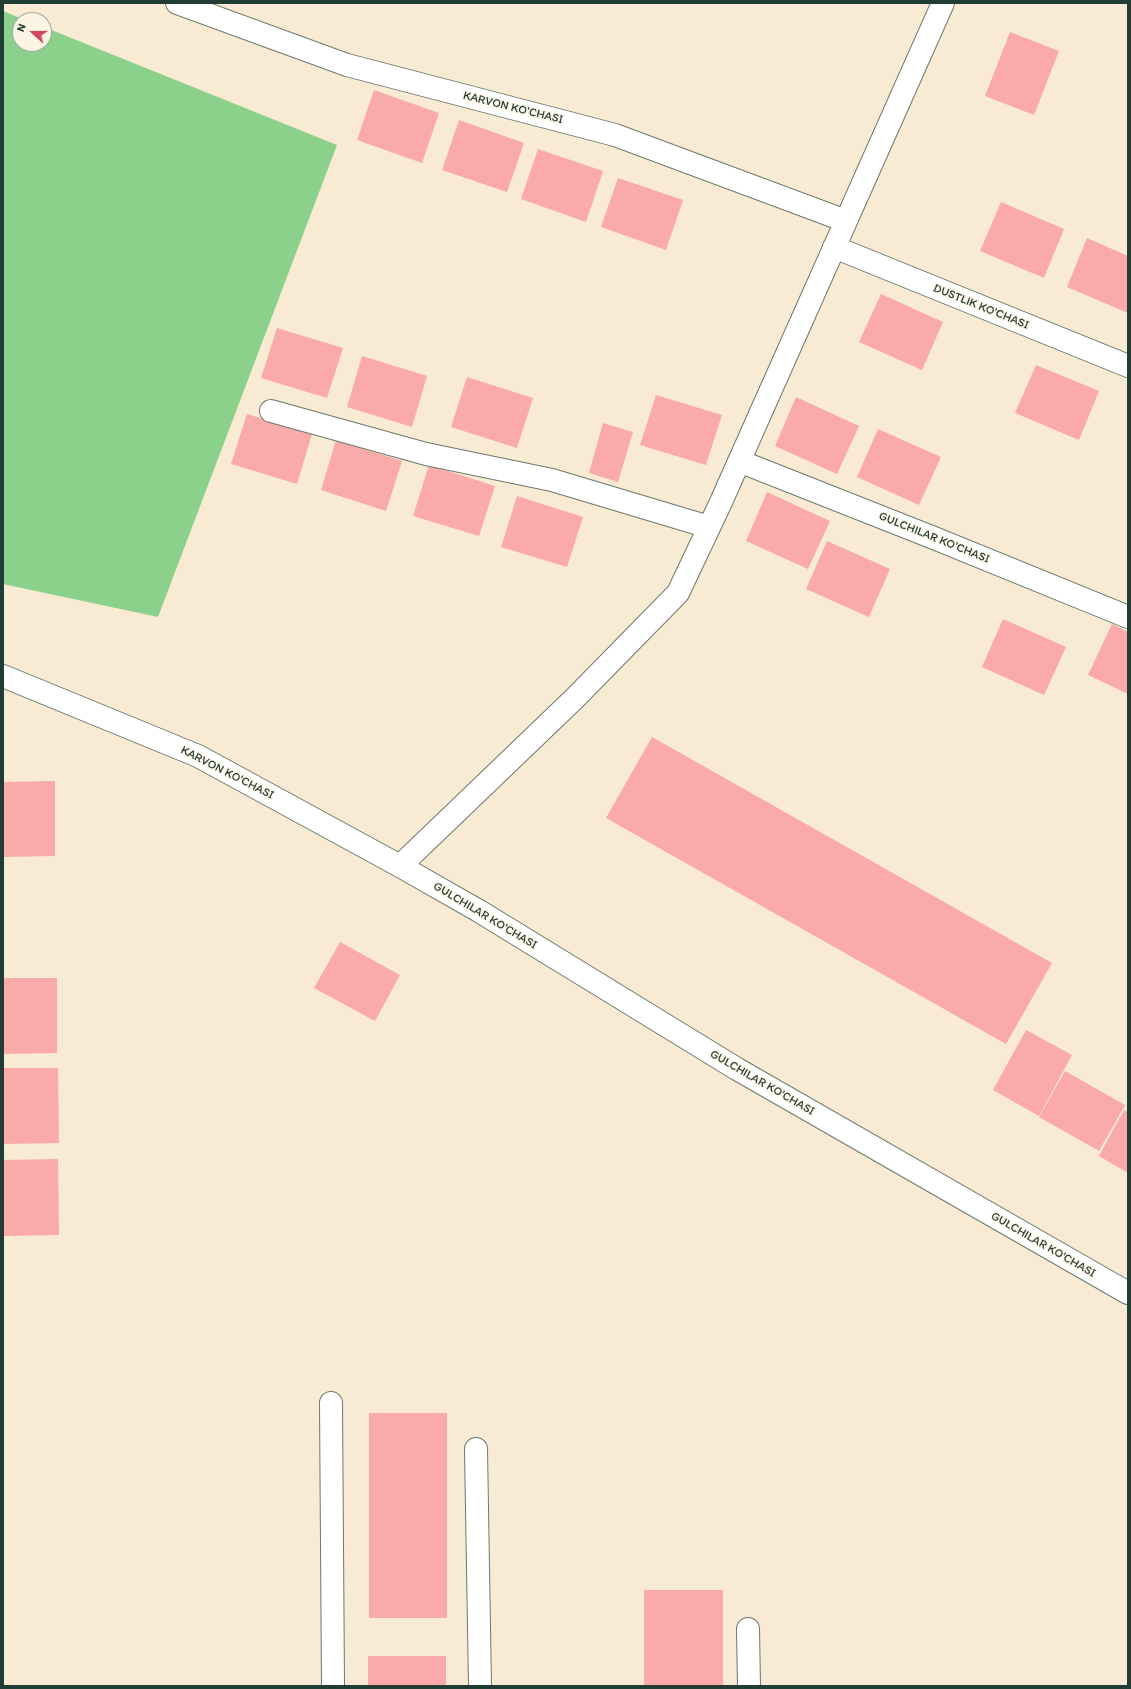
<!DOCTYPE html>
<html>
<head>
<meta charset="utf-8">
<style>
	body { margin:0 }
	#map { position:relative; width:1131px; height:1689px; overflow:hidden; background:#f8ead3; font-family:Itim,sans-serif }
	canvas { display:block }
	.frame { position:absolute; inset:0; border:4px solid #1f3d34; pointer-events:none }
	.north { position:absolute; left:12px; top:12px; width:40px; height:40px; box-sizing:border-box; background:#fcf5e5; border:1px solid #a4ab9e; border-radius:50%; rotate:291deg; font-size:11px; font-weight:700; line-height:16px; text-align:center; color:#1f3d34 }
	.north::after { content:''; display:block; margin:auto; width:14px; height:18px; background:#d1495b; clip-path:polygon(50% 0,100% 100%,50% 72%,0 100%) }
</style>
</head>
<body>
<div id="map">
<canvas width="1131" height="1689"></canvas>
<div class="frame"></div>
<div class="north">N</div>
</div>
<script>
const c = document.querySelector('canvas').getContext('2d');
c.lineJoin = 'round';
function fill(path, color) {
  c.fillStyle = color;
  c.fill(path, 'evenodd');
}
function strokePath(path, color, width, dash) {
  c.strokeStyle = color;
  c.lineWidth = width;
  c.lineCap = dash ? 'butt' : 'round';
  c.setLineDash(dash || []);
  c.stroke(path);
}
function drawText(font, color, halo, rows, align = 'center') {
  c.font = font + ' Itim,sans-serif';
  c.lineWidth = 3;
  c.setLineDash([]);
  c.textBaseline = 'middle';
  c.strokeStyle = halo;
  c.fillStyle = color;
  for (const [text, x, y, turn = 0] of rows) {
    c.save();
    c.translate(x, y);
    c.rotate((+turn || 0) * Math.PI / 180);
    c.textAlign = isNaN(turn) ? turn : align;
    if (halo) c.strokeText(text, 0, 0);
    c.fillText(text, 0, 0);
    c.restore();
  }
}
fill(new Path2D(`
	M3 11 25 20H20V44H44V27L337 145 158 617 3 584Z`), '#8bd18b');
fill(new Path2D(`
	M1010 32 1059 51 1034 115 985 96Z
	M374 90 439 113 422 163 357 140Z
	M459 120 524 143 507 192 442 170Z
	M538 149 603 171 586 222 521 199Z
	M618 178 683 200 666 250 601 227Z
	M1001 202 1064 229 1044 278 980 251Z
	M1087 238 1128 256V313L1067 287Z
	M881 294 943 322 922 370 859 342Z
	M277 328 343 348 327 398 261 378Z
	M362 356 427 376 412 427 347 407Z
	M1036 365 1099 391 1079 440 1015 413Z
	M467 377 533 398 517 448 451 427Z
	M656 395 722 415 706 465 640 445Z
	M796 397 859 426 837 474 775 446Z
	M247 414 312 434 297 484 231 464Z
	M603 423 633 432 618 482 589 473Z
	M878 429 941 457 919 505 857 477Z
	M336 440 402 461 386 511 321 490Z
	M429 465 495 486 479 536 413 516Z
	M767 492 830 521 808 569 746 541Z
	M517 496 583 517 567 567 501 547Z
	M827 541 890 569 869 617 806 589Z
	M1003 619 1066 647 1044 695 982 667Z
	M1112 624 1128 632V694L1088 675Z
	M652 737 1052 963 1006 1044 606 818Z
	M55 781V856L3 857V782Z
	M340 942 400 975 375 1021 314 988Z
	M3 978H57V1053L3 1054Z
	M1026 1030 1072 1055 1039 1116 993 1090Z
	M3 1068H58L59 1143 3 1144Z
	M1065 1071 1125 1105 1099 1151 1039 1117Z
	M1124 1110 1128 1112V1173L1099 1156Z
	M58 1159 59 1235 3 1236V1160Z
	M369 1413H447V1618H369Z
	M644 1590H723V1686H644Z
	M368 1656H446V1686H368Z`), '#faaaa9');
const minor = new Path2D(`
	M177 3 347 65 615 135 846 221
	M834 247 1128 366
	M271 411 426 454 552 480 709 527
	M739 461 934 538 1128 617
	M3 676 198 756 400 866 479 911 737 1069 1128 1293
	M400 866 574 699 678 593 721 502 943 3
	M331 1403 333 1686
	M476 1449 480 1686
	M748 1629 749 1686`);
strokePath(minor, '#6b7a6c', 24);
strokePath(minor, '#fff', 22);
drawText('12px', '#1f3d34', '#fcf5e5', [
	["KARVON KO'CHASI",513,108,14],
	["DUSTLIK KO'CHASI",981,307,22],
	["GULCHILAR KO'CHASI",934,538,22],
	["KARVON KO'CHASI",227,773,27],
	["GULCHILAR KO'CHASI",485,916,31],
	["GULCHILAR KO'CHASI",762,1083,30],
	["GULCHILAR KO'CHASI",1043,1245,30]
]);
</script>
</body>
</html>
